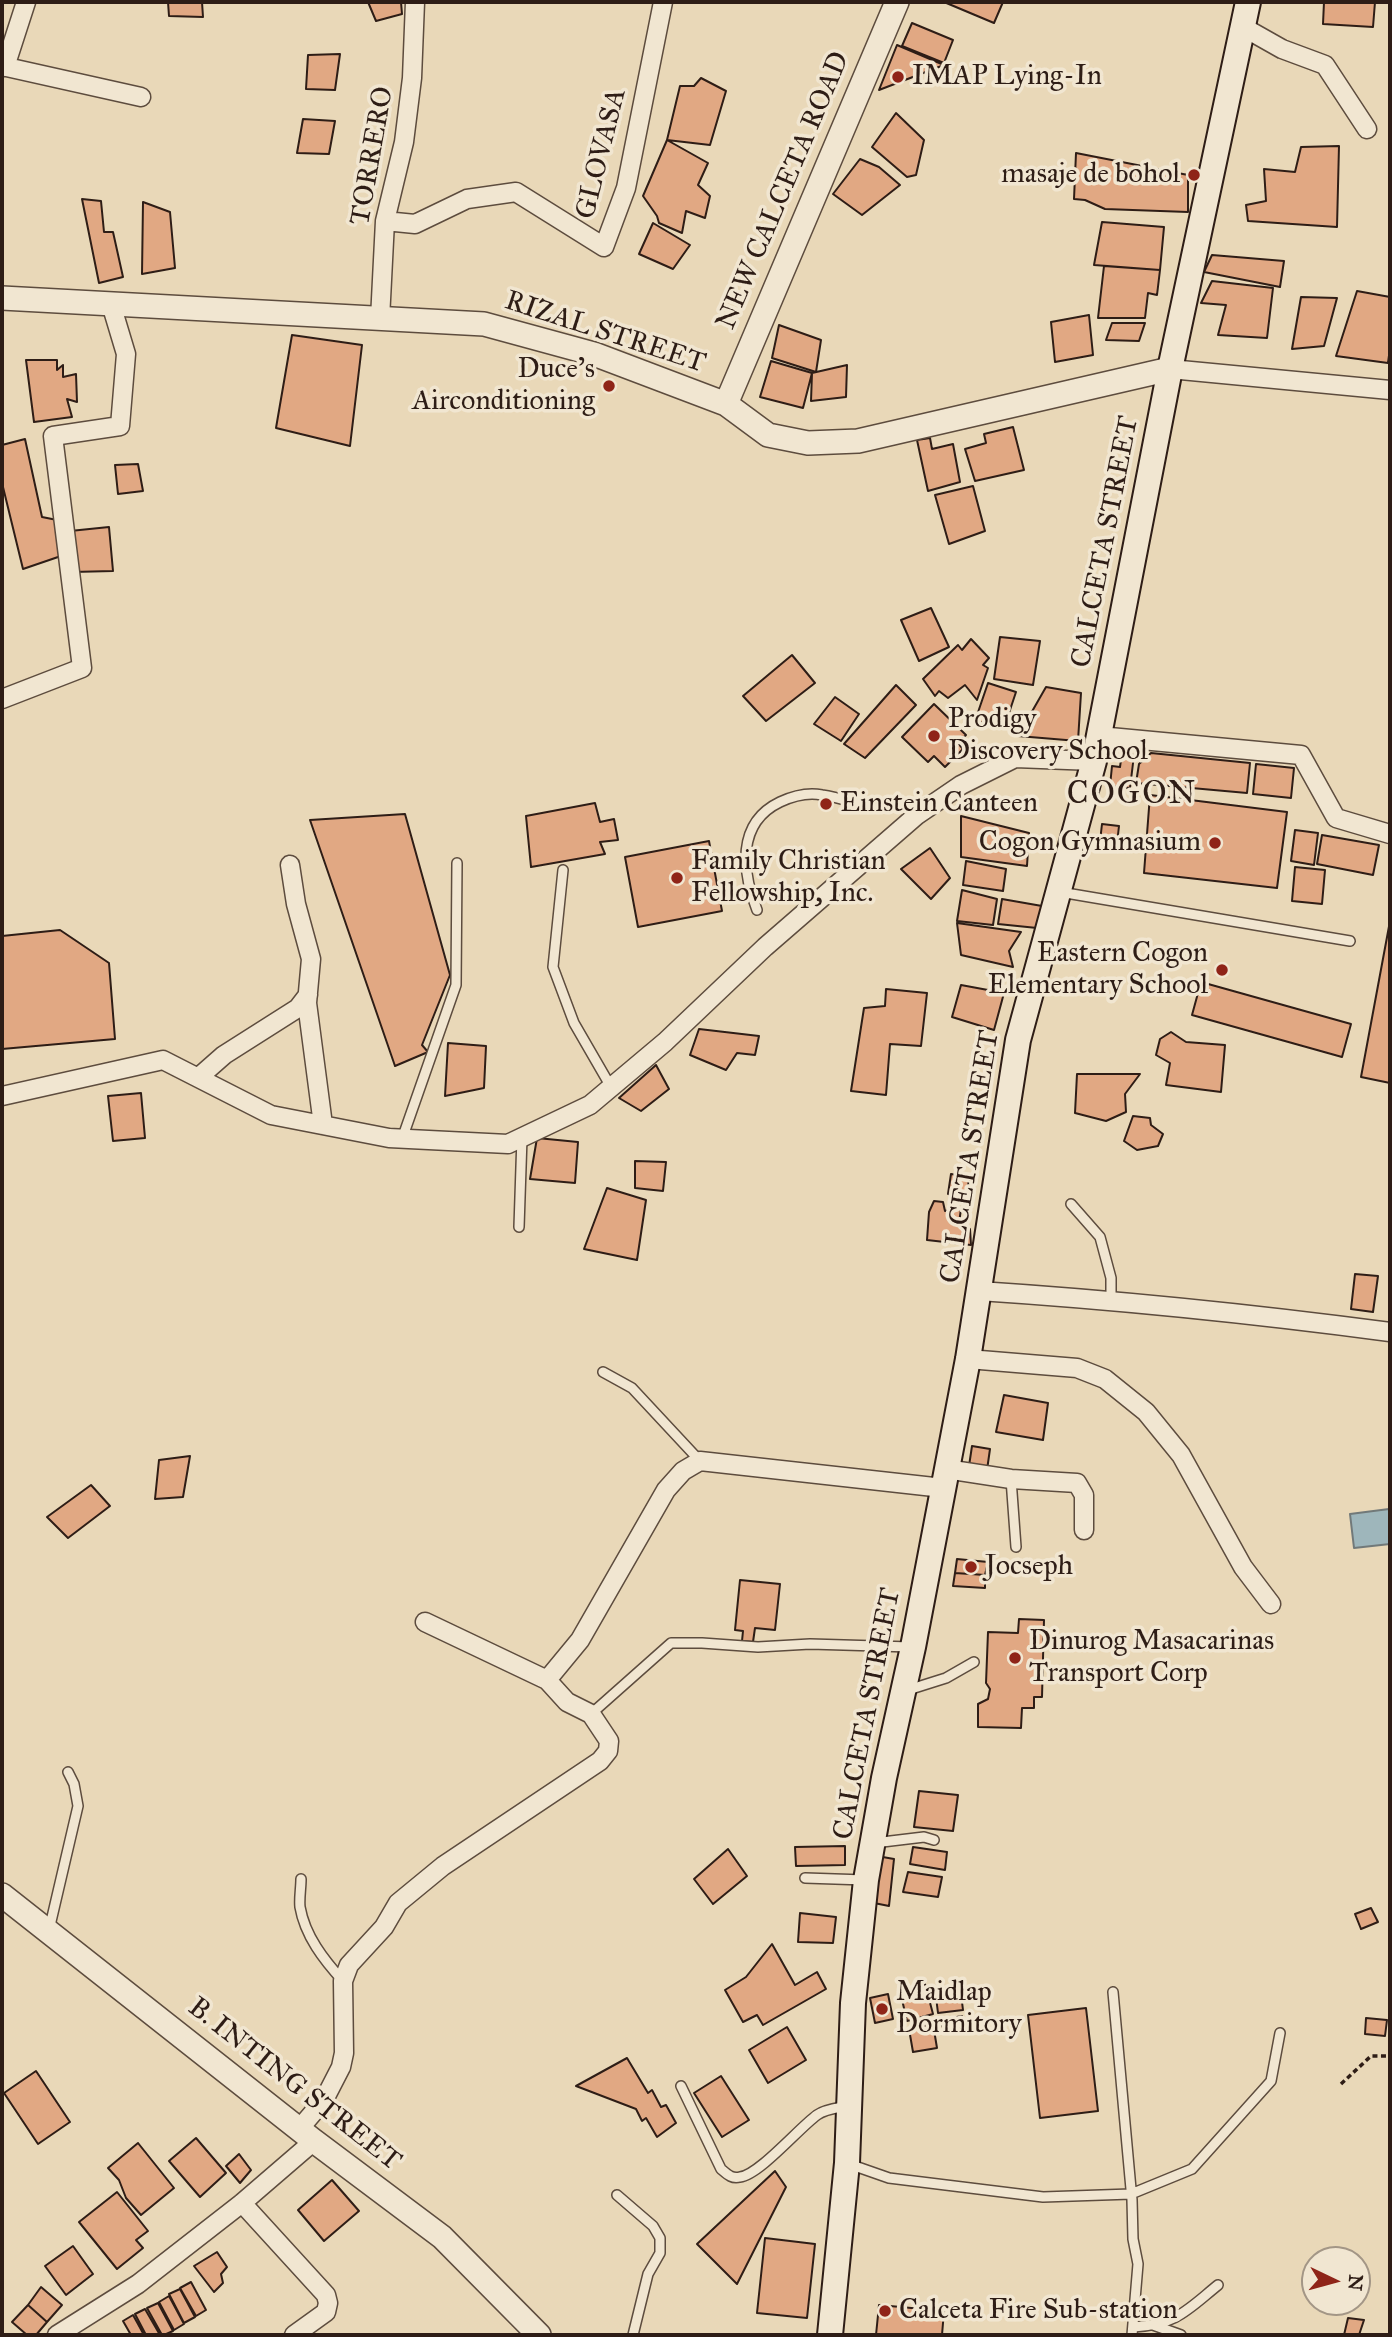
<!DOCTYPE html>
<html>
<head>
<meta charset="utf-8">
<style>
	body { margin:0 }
	#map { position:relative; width:1392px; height:2337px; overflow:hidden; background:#e9d8b8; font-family:"IM FELL Great Primer",serif }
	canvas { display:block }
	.frame { position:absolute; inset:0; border:4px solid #2e1d16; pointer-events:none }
	.north { position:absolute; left:1301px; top:2246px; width:70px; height:70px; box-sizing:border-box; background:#f1e6d1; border:2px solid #a39686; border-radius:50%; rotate:95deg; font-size:19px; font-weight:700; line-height:28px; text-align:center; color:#2e1d16 }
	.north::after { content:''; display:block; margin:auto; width:24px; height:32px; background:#8f2418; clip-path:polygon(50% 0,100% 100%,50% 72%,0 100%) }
</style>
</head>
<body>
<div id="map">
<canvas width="1392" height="2337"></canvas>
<div class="frame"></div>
<div class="north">N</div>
</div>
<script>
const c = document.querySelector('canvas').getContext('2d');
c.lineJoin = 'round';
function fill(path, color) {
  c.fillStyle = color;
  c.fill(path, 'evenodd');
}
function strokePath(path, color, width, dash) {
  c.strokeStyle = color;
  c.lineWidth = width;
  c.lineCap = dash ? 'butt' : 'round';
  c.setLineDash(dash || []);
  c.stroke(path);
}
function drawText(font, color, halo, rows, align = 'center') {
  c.font = font + ' "IM FELL Great Primer",serif';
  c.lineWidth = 7;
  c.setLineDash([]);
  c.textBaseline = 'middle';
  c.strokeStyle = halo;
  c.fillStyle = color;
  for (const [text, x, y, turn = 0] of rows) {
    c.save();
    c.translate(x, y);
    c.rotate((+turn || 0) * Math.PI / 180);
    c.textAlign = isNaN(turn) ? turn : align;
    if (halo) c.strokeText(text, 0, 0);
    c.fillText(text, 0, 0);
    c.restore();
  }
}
const water = new Path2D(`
	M1389 1509 1390 1544 1354 1548 1350 1514Z`);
fill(water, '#9eb6bb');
strokePath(water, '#717979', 2);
const building = new Path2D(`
	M168 2H202L203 17 169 16Z
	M368 2H401L402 14 376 21Z
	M944 2H1003L994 23Z
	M1324 2H1375L1373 27 1323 24Z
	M912 23 953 40 944 63 902 46Z
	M897 45 944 65 879 90Z
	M340 54 335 90 306 89 308 55Z
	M701 78 726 91 710 145 667 140 680 86H694Z
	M896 113 924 140 916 175 907 177 872 147Z
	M303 119 335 121 329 154 297 153Z
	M667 140 708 163 698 185 710 196 705 218 686 211 682 233 659 223 657 216 643 196Z
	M1339 146 1337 227 1248 221 1246 205 1266 201 1264 169 1295 172 1301 147Z
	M1076 153 1188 175V212L1105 209 1085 200 1074 199Z
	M860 159 879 167 900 185 862 215 833 194Z
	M82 199 101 201 104 232H113L123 277 99 283Z
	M143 202 170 212 175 268 142 274Z
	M1102 222 1164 227 1160 270 1094 265Z
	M653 223 690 245 673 269 639 254Z
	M1212 255 1284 261 1280 287 1204 272Z
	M1104 266 1160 270 1157 295 1148 293 1145 318H1098Z
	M1212 281 1273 288 1267 338 1218 335 1226 305 1201 303Z
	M1357 291 1390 297V348L1388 363 1336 356Z
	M1301 297 1337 298 1324 346 1292 349Z
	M1089 315 1093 355 1055 362 1051 322Z
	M1112 323H1145L1139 341 1106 340Z
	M779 325 821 340 816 372 772 358Z
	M292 335 362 345 350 446 276 428Z
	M26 360H57V370L63 365V377L76 374 77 402 67 399 72 417 34 422Z
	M771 361 812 373 803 408 760 397Z
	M847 365 846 397 811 401 812 373Z
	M1013 427 1024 470 975 481 965 449 986 443 984 434Z
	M930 438 932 449 953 444 960 482 928 491 917 440Z
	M25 439 42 517 57 520 61 556 23 569 2 483V445Z
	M138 464 143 491 118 494 115 465Z
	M973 486 985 531 949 544 935 495Z
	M109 527 113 571 72 572 70 531Z
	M931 608 949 647 919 661 901 620Z
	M1000 637 1040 641 1033 685 994 679Z
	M971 639 989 658 983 665 988 668 977 700 965 685 948 698 939 691 935 696 923 679 958 645 962 650Z
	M792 655 815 683 766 721 743 696Z
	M988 683 1016 692 1004 728 975 721Z
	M896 685 916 705 865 758 844 744Z
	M1046 687 1081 693 1078 741 1018 736Z
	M835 697 859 714 841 741 814 724Z
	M934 704 966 735 958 743 963 749 945 767 934 756 928 762 902 737Z
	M1122 753 1134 755 1130 788 1110 786 1112 766 1120 767Z
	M1151 753 1250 763 1247 793 1136 783 1139 764Z
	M1256 764 1294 768 1291 798 1253 794Z
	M1150 795 1287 812 1277 888 1144 873Z
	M595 803 600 822 614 819 618 840 600 842 605 854 531 867 526 816Z
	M405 814 450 975 422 1045 428 1052 395 1066 310 820Z
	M961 816 1029 833 1027 866 961 857Z
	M1102 824 1119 826 1116 852 1099 850Z
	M1295 830 1318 833 1314 865 1291 861Z
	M1322 835 1379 845 1373 875 1317 864Z
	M709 841 722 911 638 927 625 857Z
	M930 848 950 878 931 899 901 869Z
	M966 861 1006 869 1003 891 963 885Z
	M1295 867 1325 870 1322 904 1292 901Z
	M962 890 997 899 993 925 957 921Z
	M1002 899 1042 906 1037 928 998 924Z
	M1390 921V1083L1361 1077Z
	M957 923 1021 932 1009 951 1013 967 961 955Z
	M60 930 109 963 115 1039 2 1049V936Z
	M1201 982 1351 1024 1342 1057 1192 1015Z
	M961 985 1004 993 994 1030 952 1017Z
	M886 989 927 993 921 1046 890 1044 886 1095 851 1091 864 1008 885 1006Z
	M699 1029 759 1036 755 1055 737 1053 726 1070 690 1055Z
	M1171 1032 1186 1042 1225 1045 1221 1092 1166 1085 1170 1063 1156 1055 1160 1039Z
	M448 1043 486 1046 484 1088 445 1096Z
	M656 1065 669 1089 641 1111 619 1098Z
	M1077 1074H1140L1125 1094 1126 1112 1106 1121 1075 1113Z
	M141 1093 145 1138 113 1141 108 1096Z
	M1133 1116 1150 1118 1151 1125 1163 1134 1158 1146 1137 1150 1124 1141Z
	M537 1138 578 1142 575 1183 530 1179Z
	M635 1161 666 1162 663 1191 635 1188Z
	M951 1174 969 1177 967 1197 948 1194Z
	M607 1188 646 1200 637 1260 584 1249Z
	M934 1201 943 1202 945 1211 961 1209 959 1223 970 1229 971 1245 927 1240 929 1212Z
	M1355 1274 1378 1276 1373 1312 1351 1309Z
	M1004 1395 1048 1403 1043 1440 996 1432Z
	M972 1446 990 1449 987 1470 969 1466Z
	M190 1456 183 1497 155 1499 159 1460Z
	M91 1485 110 1506 68 1538 47 1517Z
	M957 1559 988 1562 985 1575 955 1573Z
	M955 1573 985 1575V1588L953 1586Z
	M740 1580 780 1584 775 1630 755 1628 753 1642 742 1641 743 1631 735 1630Z
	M1019 1619 1044 1620 1042 1697H1034V1708H1022L1021 1728 978 1727V1704L988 1699 990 1689 986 1683 988 1632 1018 1633Z
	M919 1791 958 1795 953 1831 914 1827Z
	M845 1846V1865L796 1866 795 1847Z
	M913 1847 947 1852 945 1870 910 1864Z
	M728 1849 747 1876 713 1904 694 1879Z
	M877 1856 894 1859 889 1906 874 1903Z
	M908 1872 942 1877 938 1897 903 1892Z
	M1371 1908 1378 1922 1361 1929 1355 1914Z
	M800 1913 836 1917 833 1943 798 1942Z
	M772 1944 795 1985 817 1972 826 1989 763 2025 757 2015 743 2022 725 1990 746 1977Z
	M925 1984 933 2014 907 2021 900 1991Z
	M960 1986 963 2010 938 2013 935 1989Z
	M888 1994 893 2019 875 2023 870 1998Z
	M1086 2008 1098 2111 1040 2118 1028 2015Z
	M962 2016 964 2028 944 2032 941 2020Z
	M1366 2018 1387 2020 1385 2036 1365 2034Z
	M933 2024 937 2048 913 2052 909 2029Z
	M787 2027 806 2060 768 2083 749 2050Z
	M627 2058 648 2093 652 2090 661 2107 666 2105 676 2123 657 2137 646 2118 642 2121 636 2109 576 2086Z
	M36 2071 70 2122 38 2144 4 2093Z
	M721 2076 749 2120 722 2137 694 2093Z
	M196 2138 226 2173 200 2197 169 2161Z
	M138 2143 174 2188 141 2215 126 2198 119 2180 108 2168Z
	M239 2154 251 2170 240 2183 226 2166Z
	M775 2171 786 2187 737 2284 697 2244Z
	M332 2180 359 2211 324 2241 298 2210Z
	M117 2192 148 2231 136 2240 143 2248 117 2269 79 2222Z
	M765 2238 815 2244 807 2318 757 2313Z
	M73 2246 93 2274 66 2295 45 2266Z
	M217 2252 227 2267 221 2274 223 2283 214 2292 194 2266Z
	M191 2282 206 2310 196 2316 180 2288Z
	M41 2287 62 2305 47 2322 28 2305Z
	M180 2289 195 2317 184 2323 169 2294Z
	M169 2296 184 2324 174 2330 159 2302Z
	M158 2303 173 2331 164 2335H162L147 2308Z
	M28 2305 47 2322 36 2335H27L12 2322Z
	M879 2305 944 2311 942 2335H876Z
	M145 2309 160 2335H146L135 2314Z
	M133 2315 138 2324 144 2335H131L123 2321Z
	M1348 2318 1364 2320 1359 2335H1344Z`);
fill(building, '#e1a883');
strokePath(building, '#2e1d16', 2);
const service = new Path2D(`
	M563 870 553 967 574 1023 611 1087
	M1060 892 1350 941
	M757 910C742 872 736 823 780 802 793 796 807 792 822 795 839 797 857 804 874 808
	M402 1139 456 985 457 863
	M1071 1204 1100 1237 1111 1278V1300
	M519 1227 522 1137
	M603 1372 632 1388 700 1461
	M1011 1479 1016 1547
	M908 1690 946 1678 974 1662
	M591 1714 671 1643H702L758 1647 810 1644 911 1647
	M874 1843 924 1837 934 1840
	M805 1878 865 1880
	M301 1879C301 1888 299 1899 300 1907 305 1936 324 1960 343 1981
	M49 1930 78 1806 74 1784 68 1772
	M1113 1992 1132 2200 1133 2239 1138 2264 1132 2335
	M681 2086 721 2169C728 2175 732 2179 740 2177 759 2175 799 2128 817 2115 825 2109 838 2108 848 2106
	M849 2164 889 2178 1043 2197 1131 2194 1192 2169 1271 2081 1280 2033
	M617 2195 653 2226 660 2238V2253L648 2274 633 2335
	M1153 2325 1181 2335
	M1134 2327C1177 2324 1186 2311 1218 2285`);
const minor = new Path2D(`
	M1243 27 1282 49 1325 65 1367 129
	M2 66 141 97
	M5 67 26 2
	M385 221 415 224 467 199 516 192 604 247 626 188 663 2
	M380 319 385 221 404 142 412 78 415 2
	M1170 369 1390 390
	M2 699 82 668 53 436 120 426 126 354 111 304
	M1099 736 1301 755 1336 818 1390 834
	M290 865 296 904 311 959 307 1003 323 1125
	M199 1077 224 1055 298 1008 308 995
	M2 1096 163 1060 271 1115 389 1138 508 1144 590 1105 665 1042 765 947 917 815 961 785 1015 758 1094 761
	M979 1291C1117 1300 1254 1314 1390 1332
	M968 1359 1077 1368 1105 1379 1146 1412 1181 1455 1243 1567 1271 1604
	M946 1469 1011 1479 1077 1483 1084 1495V1530
	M425 1622 547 1680
	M300 2128 324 2100 341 2067 344 2053 343 1981 349 1965 384 1927 398 1903 443 1866 600 1761 608 1751 609 1741 591 1714 567 1702 547 1680 580 1640 666 1490 683 1471 700 1461 943 1488
	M242 2203 326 2295 328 2303 326 2312 294 2335
	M57 2335 138 2284 242 2203 314 2141`);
const tertiary = new Path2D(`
	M2 298 484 324 594 354 726 404 768 435 808 443 858 441 1170 369
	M726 404 897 2
	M2 1895 314 2141 442 2237 539 2335`);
const secondary = new Path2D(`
	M830 2335 847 2163 853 2003 866 1880 884 1778 913 1647 968 1359 1018 1040 1094 761 1170 369 1248 2`);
strokePath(service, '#5d4c3e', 12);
strokePath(minor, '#5d4c3e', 21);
strokePath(tertiary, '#5d4c3e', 26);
strokePath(secondary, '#2e1d16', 28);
strokePath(new Path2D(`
	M1341 2084 1371 2056H1390`), '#2e1d16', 3.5, [5, 3.5]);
strokePath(service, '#f1e6d1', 9);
strokePath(minor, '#f1e6d1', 18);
strokePath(tertiary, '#f1e6d1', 23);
strokePath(secondary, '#f1e6d1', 24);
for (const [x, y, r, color] of [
	[898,77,7,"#8f2418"],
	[1194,175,7,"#8f2418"],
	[609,386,7,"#8f2418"],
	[934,736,7,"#8f2418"],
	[826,804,7,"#8f2418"],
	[1215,843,7,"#8f2418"],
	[677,878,7,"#8f2418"],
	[1222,970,7,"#8f2418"],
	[971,1567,7,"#8f2418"],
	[1015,1658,7,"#8f2418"],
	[882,2009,7,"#8f2418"],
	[885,2311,7,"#8f2418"]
]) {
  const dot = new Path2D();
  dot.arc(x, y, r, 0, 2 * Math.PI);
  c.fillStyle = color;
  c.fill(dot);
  strokePath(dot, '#f1e6d1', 2.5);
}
drawText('28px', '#2e1d16', '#f1e6d1', [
	["IMAP Lying-In",912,77],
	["masaje de bohol",1180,175,"right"],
	["Duce's",595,370,"right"],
	["Airconditioning",595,402,"right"],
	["Prodigy",948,720],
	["Discovery School",948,752],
	["Einstein Canteen",840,804],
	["Cogon Gymnasium",1201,843,"right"],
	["Family Christian",691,862],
	["Fellowship, Inc.",691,894],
	["Eastern Cogon",1208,954,"right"],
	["Elementary School",1208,986,"right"],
	["Jocseph",985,1567],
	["Dinurog Masacarinas",1029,1642],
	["Transport Corp",1029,1674],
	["Maidlap",896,1993],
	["Dormitory",896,2025],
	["Calceta Fire Sub-station",899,2311]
], 'left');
drawText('28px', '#2e1d16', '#f1e6d1', [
	["GLOVASA",602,154,-76],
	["TORRERO",373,156,-80],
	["NEW CALCETA ROAD",784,191,-67],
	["RIZAL STREET",605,333,18],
	["CALCETA STREET",1106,542,-79],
	["CALCETA STREET",971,1157,-81],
	["CALCETA STREET",868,1714,-79],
	["B. INTING STREET",294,2085,38]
]);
c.letterSpacing = '2px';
drawText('32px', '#2e1d16', '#f1e6d1', [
	["COGON",1132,795]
]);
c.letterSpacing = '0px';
</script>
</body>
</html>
